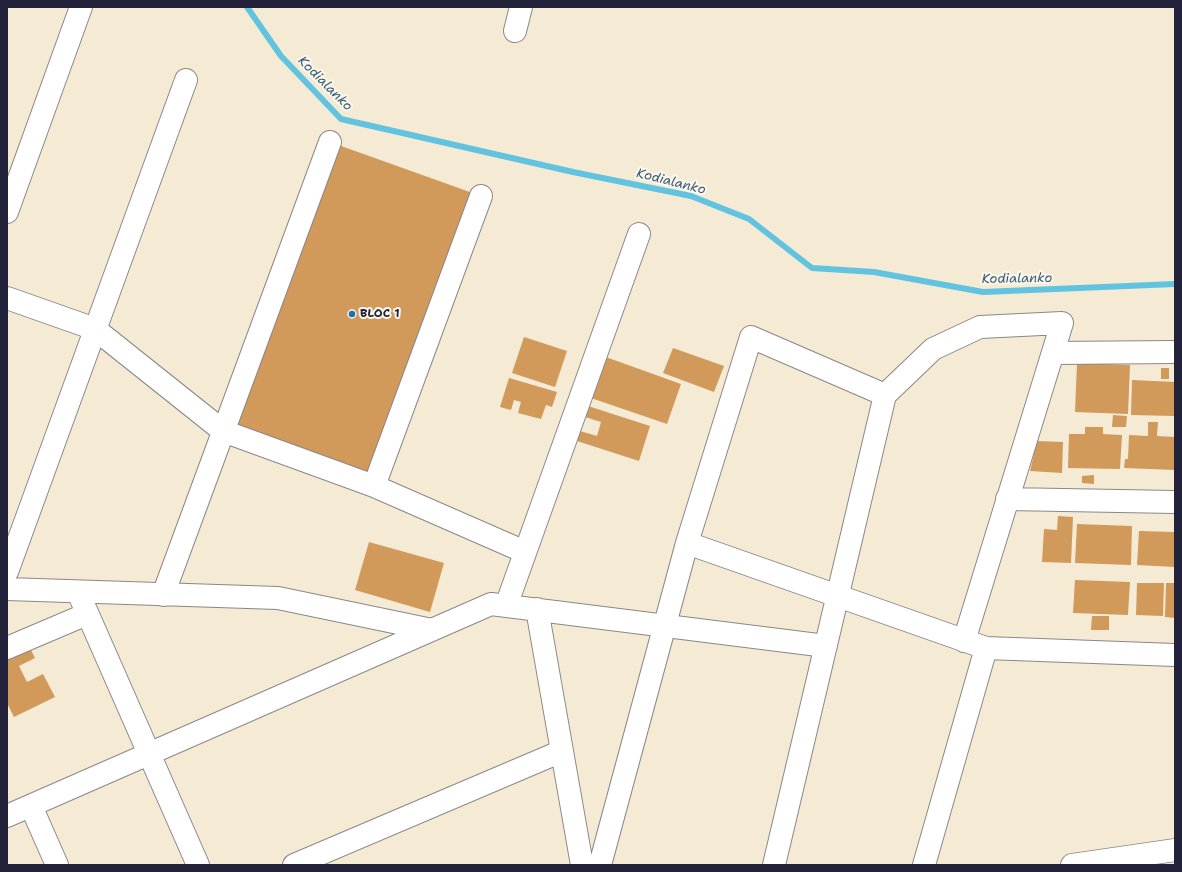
<!DOCTYPE html>
<html>
<head>
<meta charset="utf-8">
<style>
	body { margin:0 }
	#map { position:relative; width:1182px; height:872px; overflow:hidden; background:#f5ebd5; font-family:"Shantell Sans",sans-serif }
	canvas { display:block }
	.frame { position:absolute; inset:0; border:8px solid #22223b; pointer-events:none }
</style>
</head>
<body>
<div id="map">
<canvas width="1182" height="872"></canvas>
<div class="frame"></div>
</div>
<script>
const c = document.querySelector('canvas').getContext('2d');
c.lineJoin = 'round';
function strokePath(path, color, width, dash) {
  c.strokeStyle = color;
  c.lineWidth = width;
  c.lineCap = dash ? 'butt' : 'round';
  c.setLineDash(dash || []);
  c.stroke(path);
}
function fill(path, color) {
  c.fillStyle = color;
  c.fill(path, 'evenodd');
}
function drawText(font, color, halo, rows, align = 'center') {
  c.font = font + ' "Shantell Sans",sans-serif';
  c.lineWidth = 4;
  c.setLineDash([]);
  c.textBaseline = 'middle';
  c.strokeStyle = halo;
  c.fillStyle = color;
  for (const [text, x, y, turn = 0] of rows) {
    c.save();
    c.translate(x, y);
    c.rotate((+turn || 0) * Math.PI / 180);
    c.textAlign = isNaN(turn) ? turn : align;
    if (halo) c.strokeText(text, 0, 0);
    c.fillText(text, 0, 0);
    c.restore();
  }
}
strokePath(new Path2D(`
	M247 7 281 56 341 119 573 172 691 196 749 219 812 268 874 272 983 292 1175 284`), '#61c3df', 6);
fill(new Path2D(`
	M330 142 481 196 374 486 223 431Z
	M524 337 567 351 555 387 512 373Z
	M673 348 724 366 714 392 663 373Z
	M603 356 681 384 667 424 588 397Z
	M1077 363 1130 365 1128 414 1075 412Z
	M1161 368H1169V379H1161Z
	M509 378 557 392 552 407 546 405 541 419 518 413 521 402 514 400 511 410 500 407Z
	M1132 380 1175 382V416L1131 415Z
	M588 406 650 426 639 461 577 441 580 431 597 436 601 422 585 417Z
	M1113 415 1127 416 1126 427H1112Z
	M1148 422H1158L1157 436 1175 437V470L1124 468 1125 459H1128L1129 435 1148 436Z
	M1085 427H1103V434L1122 435 1120 469 1068 468 1069 434H1085Z
	M1037 441 1063 442 1062 473 1030 471Z
	M1094 475V484L1082 483V476Z
	M1058 516 1073 517 1071 563 1042 562 1044 529 1057 530Z
	M1077 524 1132 526 1131 565 1075 563Z
	M1139 531 1175 532V567L1137 565Z
	M369 542 444 563 430 612 355 590Z
	M1075 580 1130 582 1128 615 1073 613Z
	M1137 583H1164L1163 616 1136 615Z
	M1166 583H1175V618L1165 617Z
	M1092 616H1109V630H1091Z
	M29 646 35 658 19 666 27 682 43 674 55 697 14 717 7 703V657Z`), '#d1995a');
const minor = new Path2D(`
	M515 31 521 7
	M7 212 81 7
	M7 298 95 329 223 431 374 486 525 552
	M1053 353 1175 352
	M374 486 481 196
	M1007 499 1175 502
	M687 543 986 648 1175 655
	M7 572 186 80
	M7 589 278 598 432 630
	M78 592 198 865
	M163 595 330 142
	M506 606 639 234
	M537 609 582 865
	M7 648 87 614
	M31 806 57 865
	M7 816 491 604 826 646
	M294 865 562 751
	M600 865 687 543 751 337 885 395 933 349 980 327 1062 323 964 641
	M774 865 885 395
	M924 865 986 648
	M1072 865 1175 850`);
strokePath(minor, '#8c8688', 24);
strokePath(minor, '#fff', 22);
for (const [x, y, r, color] of [
	[352,314,4,"#1f6fb2"]
]) {
  const dot = new Path2D();
  dot.arc(x, y, r, 0, 2 * Math.PI);
  c.fillStyle = color;
  c.fill(dot);
  strokePath(dot, '#fbf7ec', 1.5);
}
drawText('bold 12px', '#22223b', '#fbf7ec', [
	["BLOC 1",360,314]
], 'left');
drawText('italic 13px', '#385a74', '#fbf7ec', [
	["Kodialanko",325,84,45],
	["Kodialanko",671,182,14],
	["Kodialanko",1017,279,-1]
]);
</script>
</body>
</html>
